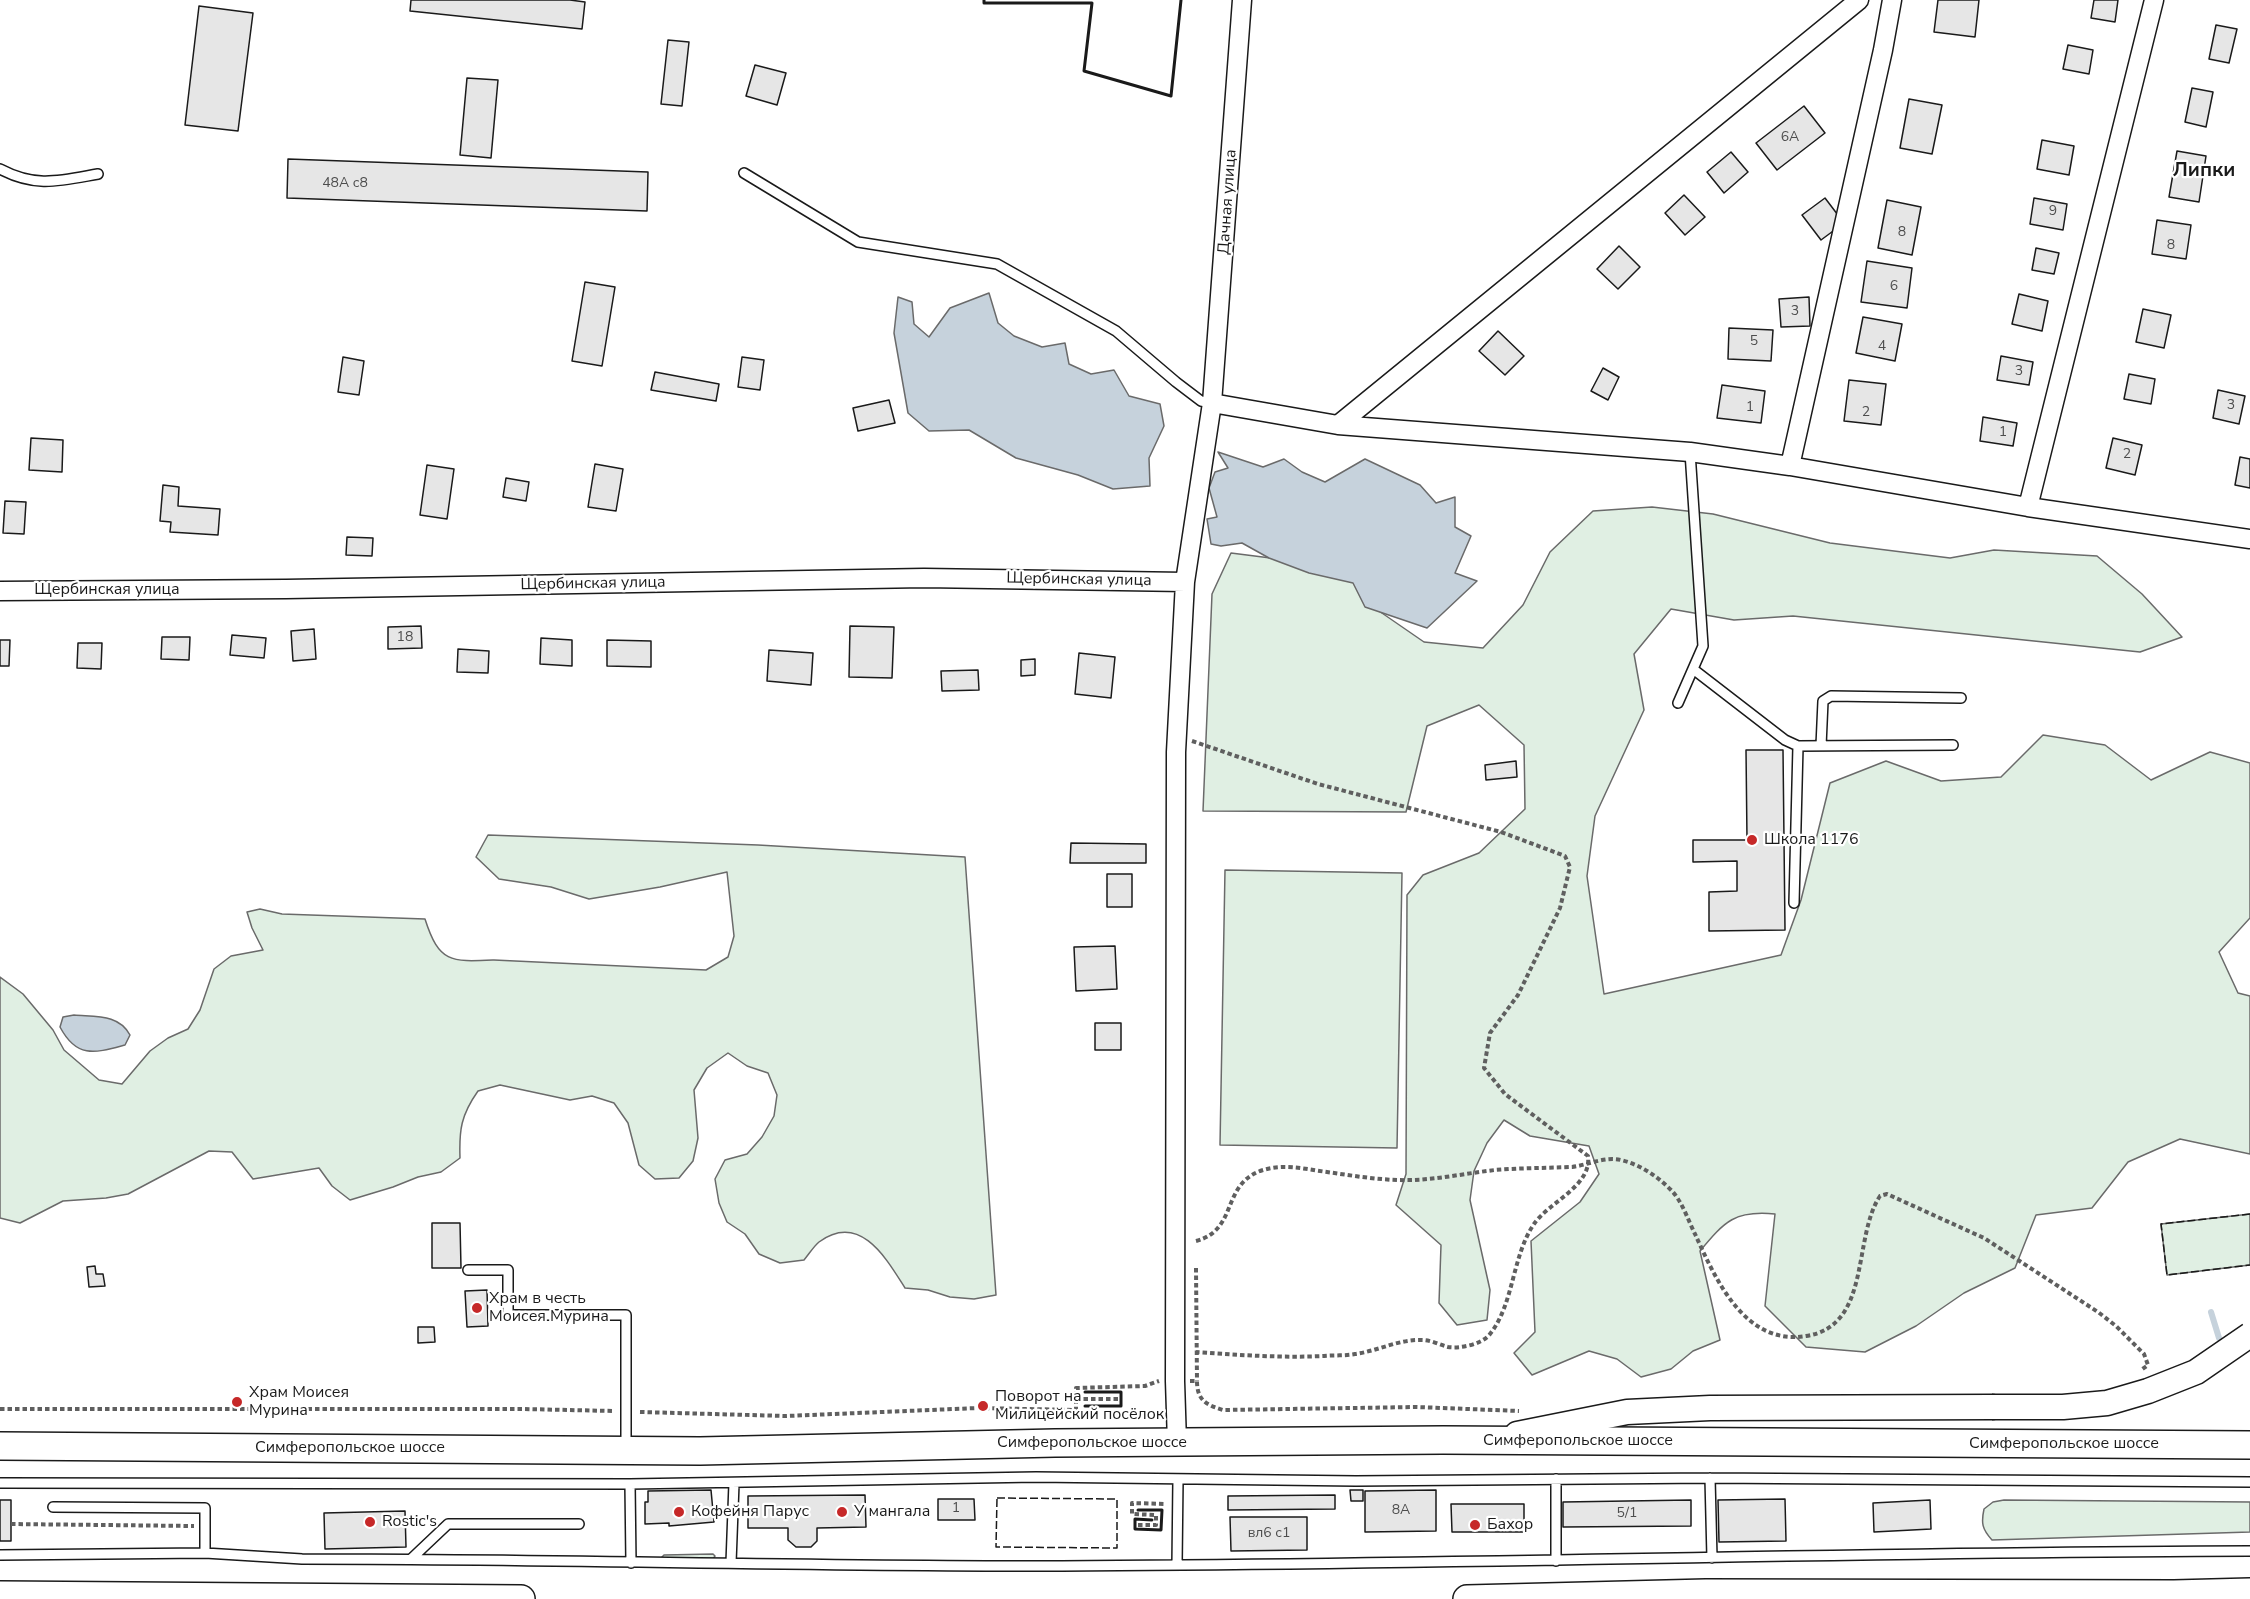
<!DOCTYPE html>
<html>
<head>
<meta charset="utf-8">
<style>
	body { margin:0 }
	canvas { display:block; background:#fff }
</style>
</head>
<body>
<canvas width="2250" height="1599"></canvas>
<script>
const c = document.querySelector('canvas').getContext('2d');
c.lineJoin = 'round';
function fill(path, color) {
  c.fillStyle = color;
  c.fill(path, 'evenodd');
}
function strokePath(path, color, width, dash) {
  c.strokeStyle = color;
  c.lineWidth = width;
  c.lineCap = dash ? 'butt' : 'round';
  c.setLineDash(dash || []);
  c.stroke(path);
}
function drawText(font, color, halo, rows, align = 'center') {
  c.font = font + ' "Nunito Sans",sans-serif';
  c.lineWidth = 4.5;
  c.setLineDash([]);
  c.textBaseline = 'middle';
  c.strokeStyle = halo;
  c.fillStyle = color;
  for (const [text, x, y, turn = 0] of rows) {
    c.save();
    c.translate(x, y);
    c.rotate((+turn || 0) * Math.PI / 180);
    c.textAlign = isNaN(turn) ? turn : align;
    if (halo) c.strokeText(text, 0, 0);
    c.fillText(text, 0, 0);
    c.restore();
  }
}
const green = new Path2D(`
	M1652 507 1713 514 1830 543 1950 558 1994 550 2097 556 2142 594 2182 637 2140 652 1793 616 1734 620 1671 609 1634 654 1644 710 1595 816 1587 876 1604 994 1781 955 1801 900 1830 783 1886 761 1941 781 2001 777 2043 735 2105 745 2151 780 2210 752 2250 763V918L2219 952 2238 993 2250 996V1154L2180 1139 2128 1162 2092 1208 2036 1215 2015 1268 1964 1293 1916 1326 1865 1352 1806 1347 1765 1306 1775 1214C1735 1210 1725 1221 1700 1251L1720 1340 1693 1351 1671 1369 1641 1377 1617 1359 1589 1351 1532 1375 1514 1353 1535 1332 1531 1241 1580 1202 1599 1174 1589 1146 1530 1136 1504 1120 1487 1143 1474 1171 1470 1200 1490 1290 1487 1320 1457 1325 1439 1303 1441 1245 1396 1205 1406 1174 1407 895 1423 875 1479 853 1525 809 1524 745 1479 705 1427 726 1406 812 1203 811 1212 594 1231 553 1310 563 1367 579 1379 611 1424 642 1483 648 1523 605 1550 552 1593 511Z
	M488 835 758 845 965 857 996 1295 974 1299 950 1297 928 1290 905 1288C886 1258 860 1212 819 1242 814 1246 809 1254 804 1260L780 1263 759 1254 745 1234 727 1222 719 1203 715 1179 725 1160 747 1154 762 1137 774 1116 777 1095 768 1073 747 1066 728 1053 707 1068 694 1090 698 1138 693 1161 679 1178 655 1179 639 1165 628 1123 614 1103 592 1096 570 1100 500 1085 478 1091C461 1115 459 1130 460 1158L441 1172 418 1177 393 1187 350 1200 332 1186 319 1168 253 1179 232 1152 209 1151 128 1194 106 1198 63 1201 20 1223 0 1218V977L23 994 53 1030 64 1050 99 1080 122 1084 150 1051 168 1038 188 1029 200 1010 214 969 231 956 263 950 252 928 247 912 260 909 282 914 425 919C439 963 451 962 494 960L706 970 728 957 734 936 727 872 660 887 589 899 551 887 499 879 476 857Z
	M1225 870 1402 873 1397 1148 1220 1145Z
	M2250 1214V1265L2167 1275 2161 1224Z
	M2004 1500 2250 1502V1532L1992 1540C1982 1529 1981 1523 1984 1509L1993 1502Z
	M713 1554 715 1556 713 1559 664 1560 662 1557 664 1555Z`);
fill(green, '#e0efe3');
strokePath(green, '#6a6a6a', 1.5);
const water = new Path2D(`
	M989 293 998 323 1014 336 1042 347 1065 343 1069 364 1091 374 1114 370 1129 396 1160 404 1164 426 1149 458 1150 486 1113 489 1078 475 1016 458 969 430 929 431 908 413 894 333 898 297 912 302 914 324 929 337 950 308Z
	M1218 452 1263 467 1284 459 1302 472 1325 482 1365 459 1420 485 1436 503 1455 497V527L1471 536 1455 573 1477 581 1427 628 1365 607 1353 583 1309 573 1269 558 1242 543 1221 546 1211 544 1207 519 1217 517 1209 488 1215 472 1228 468Z
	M74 1015C96 1017 119 1014 130 1035L125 1045C95 1053 77 1059 60 1027L63 1017Z`);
fill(water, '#c6d2dc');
strokePath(water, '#6a6a6a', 1.5);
strokePath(new Path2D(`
	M2211 1312 2219 1338`), '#c6d2dc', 6);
const building = new Path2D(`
	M411 0H570L585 2 582 29 410 11Z
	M1938 0H1979L1975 37 1934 32Z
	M2094 0H2118L2115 22 2091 18Z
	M199 6 253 13 238 131 185 125Z
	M2216 25 2237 29 2229 63 2209 59Z
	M668 40 689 42 682 106 661 104Z
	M2068 45 2093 50 2089 74 2063 69Z
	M755 65 786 73 777 105 746 96Z
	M467 78 498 80 491 158 460 155Z
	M2192 88 2213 92 2206 127 2185 122Z
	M1909 99 1942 105 1932 154 1900 148Z
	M1804 106 1825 133 1777 170 1756 143Z
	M2042 140 2074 146 2069 175 2037 169Z
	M2177 151 2206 156 2199 202 2169 197Z
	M1731 152 1748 172 1724 193 1707 172Z
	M288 159 648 172 647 211 287 198Z
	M1684 195 1705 217 1685 235 1665 213Z
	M1825 198 1844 223 1821 240 1802 215Z
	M2034 198 2067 204 2063 230 2030 224Z
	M1887 200 1921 207 1912 255 1878 248Z
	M2157 220 2191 225 2186 259 2152 254Z
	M1619 246 1640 267 1618 289 1597 269Z
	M2036 248 2059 253 2054 274 2032 270Z
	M1867 261 1912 268 1907 308 1861 302Z
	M585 282 615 287 602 366 572 361Z
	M2019 294 2048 301 2042 331 2012 324Z
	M1809 297 1810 326 1781 327 1779 299Z
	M2143 309 2171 315 2164 348 2136 342Z
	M1863 317 1902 324 1895 361 1856 353Z
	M1729 328 1773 330 1771 361 1728 359Z
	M1498 331 1524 356 1505 375 1479 351Z
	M2001 356 2033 362 2029 385 1997 380Z
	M343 357 364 361 359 395 338 392Z
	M742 357 764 360 760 390 738 387Z
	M1603 368 1619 377 1608 400 1591 391Z
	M655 372 719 384 716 401 651 390Z
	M2129 374 2155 379 2151 404 2124 399Z
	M1849 380 1886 384 1881 425 1844 421Z
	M1722 385 1765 391 1761 423 1717 418Z
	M2218 390 2245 396 2239 424 2213 418Z
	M889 400 895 423 858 431 853 408Z
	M1983 417 2017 423 2013 446 1980 441Z
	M31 438 63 440 62 472 29 470Z
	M2113 438 2142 445 2135 475 2106 468Z
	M2240 457 2250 459V488L2235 485Z
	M595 464 623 469 616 511 588 507Z
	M427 465 454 469 447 519 420 515Z
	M506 478 529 482 526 501 503 497Z
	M163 485 179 487 178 506 220 509 218 535 170 532 171 522 160 521Z
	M5 501 26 502 24 534 3 533Z
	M347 537 373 538 372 556 346 555Z
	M421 626 422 648 388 649V627Z
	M850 626 894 627 892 678 849 677Z
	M314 629 316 659 293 661 291 631Z
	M232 635 266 638 264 658 230 655Z
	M162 637H190L189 660 161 659Z
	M541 638 572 640V666L540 664Z
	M0 640H10L9 666H0Z
	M607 640 651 641V667L607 666Z
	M78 643H102L101 669 77 668Z
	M458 649 489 651 488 673 457 672Z
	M769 650 813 653 811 685 767 681Z
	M1079 653 1115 657 1111 698 1075 694Z
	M1035 659V675L1021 676V660Z
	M978 670 979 690 942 691 941 671Z
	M1746 750H1783L1785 930 1709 931V892L1737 891V861L1693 862V840H1747Z
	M1516 761 1517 777 1486 780 1485 765Z
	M1071 843 1146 844V863H1070Z
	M1107 874H1132V907H1107Z
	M1115 946 1117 989 1076 991 1074 947Z
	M1095 1023H1121V1050H1095Z
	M432 1223H460L461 1268H432Z
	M95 1266 96 1274H103L105 1286 89 1287 87 1267Z
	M487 1290 488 1326 467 1327 465 1291Z
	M418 1327H434L435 1342 418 1343Z
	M711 1490 714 1522 669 1526V1523L645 1524V1502H648V1491Z
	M1350 1490H1363V1501H1351Z
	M1436 1490V1531L1365 1532V1491Z
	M865 1495 866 1527 817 1528V1541L811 1547H796L788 1540V1528H748V1496Z
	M1335 1495V1509L1228 1510V1496Z
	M938 1499H974L975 1520H938Z
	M1785 1499 1786 1541 1719 1542 1718 1500Z
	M0 1500H11V1541H0Z
	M1691 1500V1526L1563 1527V1502Z
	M1930 1500 1931 1529 1874 1532 1873 1503Z
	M1451 1504H1524V1532H1452Z
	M405 1511 406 1547 325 1549 324 1513Z
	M1230 1517H1307V1550L1231 1551Z`);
fill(building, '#e6e6e6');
strokePath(building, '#1a1a1a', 1.5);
const service = new Path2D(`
	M0 169C36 188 59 181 98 174
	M744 173 858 242 997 264 1116 331 1176 382 1201 401 1212 403
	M1693 669 1785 740 1798 746 1953 745
	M1678 703 1703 646 1690 452
	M1821 746 1823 701 1831 696 1961 698
	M1794 903 1798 746
	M468 1270H508V1315H626V1447
	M1710 1478 1712 1558
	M1556 1479V1561
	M0 1483 630 1484 1036 1477 1356 1481 1710 1478 2250 1482
	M630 1484 631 1563
	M53 1507 205 1508V1553
	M0 1555 205 1553 302 1559C547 1559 791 1566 1036 1566 1441 1565 1845 1552 2250 1551
	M411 1559 448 1524H579
	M731 1563 734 1483
	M1177 1565 1178 1479`);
const minor = new Path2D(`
	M1212 403 1338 425 1690 452 1790 466 2028 507 2250 539
	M1338 425 1859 0
	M1790 466 1883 50 1892 0
	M2028 507 2154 0
	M0 591 286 589 924 578 1185 582
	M1177 1443 1175 1381 1176 752 1185 582 1212 403 1242 0`);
const secondary = new Path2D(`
	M1517 1434 1627 1412 1710 1408 1992 1407`);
const primary = new Path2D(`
	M0 1446 700 1451 1055 1443 1443 1440 2250 1445
	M0 1595 521 1599
	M1467 1599 1706 1593 2174 1594 2250 1592`);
strokePath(service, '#1a1a1a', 12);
strokePath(minor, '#1a1a1a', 21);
strokePath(secondary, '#1a1a1a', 27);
strokePath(primary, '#1a1a1a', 30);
strokePath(new Path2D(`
	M1192 741 1318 784 1501 832 1565 856 1570 867 1560 908 1518 995 1490 1033 1484 1068 1505 1094 1588 1156C1592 1186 1549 1202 1534 1224 1512 1256 1514 1304 1490 1334 1483 1344 1460 1349 1448 1347 1440 1345 1431 1340 1422 1340 1399 1339 1378 1351 1355 1354 1345 1356 1334 1355 1324 1356 1281 1358 1239 1355 1196 1352
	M1196 1241C1238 1230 1221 1186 1260 1171 1283 1163 1304 1169 1327 1172 1355 1176 1384 1181 1413 1180 1440 1179 1468 1173 1495 1170 1520 1168 1546 1168 1572 1167 1588 1165 1605 1156 1621 1160 1641 1165 1657 1176 1671 1190 1682 1201 1688 1220 1695 1234 1716 1280 1745 1346 1806 1336 1872 1326 1852 1238 1880 1196L1887 1194 1984 1238 2018 1260 2098 1312 2116 1326 2144 1354 2148 1365 2141 1370
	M1196 1268 1197 1381
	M1190 1381H1197C1197 1400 1206 1405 1223 1410L1417 1407 1519 1411
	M1076 1399H1121
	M0 1409H523L614 1411
	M640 1412 786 1416 978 1408 1076 1410V1388L1145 1386 1159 1381
	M11 1524 194 1526
	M1138 1525H1156V1515L1132 1514V1503L1165 1504`), '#5f5f5f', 4, [4.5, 3]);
strokePath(service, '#fff', 9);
strokePath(minor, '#fff', 18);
strokePath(secondary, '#fff', 24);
strokePath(primary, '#fff', 27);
const secondaryBridge = new Path2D(`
	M1992 1407H2063L2107 1403 2148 1391 2196 1372 2250 1335`);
strokePath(secondaryBridge, '#1a1a1a', 27, []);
strokePath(secondaryBridge, '#fff', 24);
strokePath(new Path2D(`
	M2250 1214 2161 1224 2167 1275 2250 1265
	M997 1498 1117 1499V1548L996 1547Z`), '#1a1a1a', 1.5, [8, 3]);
strokePath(new Path2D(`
	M984 0V3H1092L1084 71 1171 96 1181 0
	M1085 1392H1121V1406H1085
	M1138 1510H1162L1161 1530 1135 1529V1519L1152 1520`), '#1a1a1a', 3);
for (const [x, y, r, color] of [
	[1752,840,6,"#c62828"],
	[477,1308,6,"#c62828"],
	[237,1402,6,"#c62828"],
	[983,1406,6,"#c62828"],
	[679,1512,6,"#c62828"],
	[842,1512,6,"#c62828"],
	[370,1522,6,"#c62828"],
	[1475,1525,6,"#c62828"]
]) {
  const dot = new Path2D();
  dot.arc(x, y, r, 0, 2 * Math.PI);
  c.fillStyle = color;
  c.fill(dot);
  strokePath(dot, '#fff', 2);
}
drawText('14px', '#4d4d4d', null, [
	["6А",1790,138],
	["48А с8",345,184],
	["9",2053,212],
	["8",1902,233],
	["8",2171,246],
	["6",1894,287],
	["3",1795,312],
	["5",1754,342],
	["4",1882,347],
	["3",2019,372],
	["3",2231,406],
	["1",1750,408],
	["2",1866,413],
	["1",2003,433],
	["2",2127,455],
	["18",405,638],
	["1",956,1509],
	["8А",1401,1511],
	["5/1",1627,1514],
	["вл6 с1",1269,1534]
]);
drawText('16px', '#1a1a1a', '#fff', [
	["Дачная улица",1228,202,-86],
	["Щербинская улица",1079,580,1],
	["Щербинская улица",593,584,-1],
	["Щербинская улица",107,590],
	["Симферопольское шоссе",1578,1441],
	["Симферопольское шоссе",1092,1443],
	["Симферопольское шоссе",2064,1444],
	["Симферопольское шоссе",350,1448]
]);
drawText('16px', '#1a1a1a', '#fff', [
	["Школа 1176",1764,840],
	["Храм в честь",489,1299],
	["Моисея Мурина",489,1317],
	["Храм Моисея",249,1393],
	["Мурина",249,1411],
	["Поворот на",995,1397],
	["Милицейский посёлок",995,1415],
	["Кофейня Парус",691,1512],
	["У мангала",854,1512],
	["Rostic's",382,1522],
	["Бахор",1487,1525]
], 'left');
drawText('bold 20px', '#1a1a1a', '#fff', [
	["Липки",2204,171]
]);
</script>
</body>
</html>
